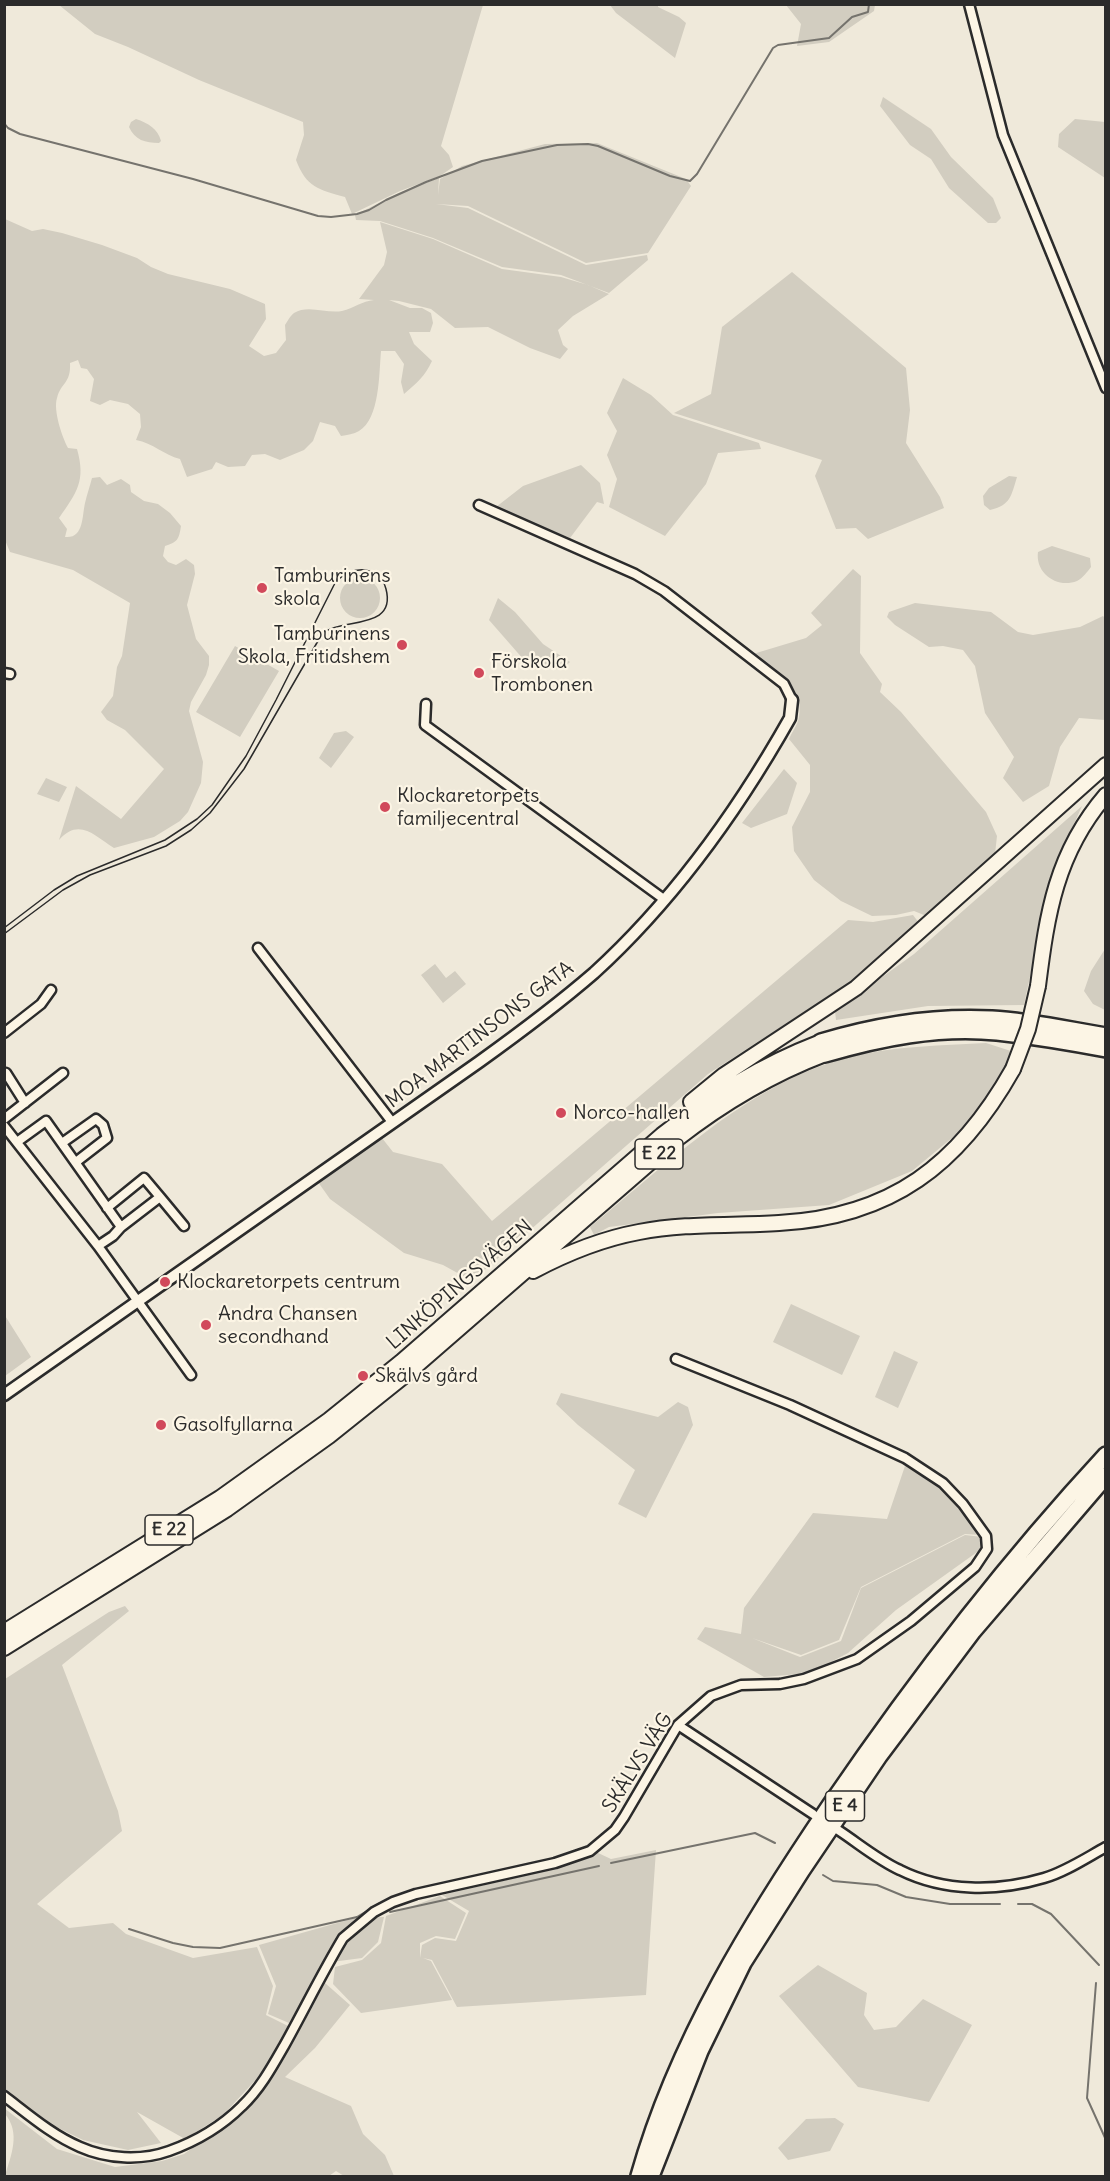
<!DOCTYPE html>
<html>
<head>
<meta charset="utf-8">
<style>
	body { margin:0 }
	#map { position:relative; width:1110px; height:2181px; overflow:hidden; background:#efe9da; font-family:Delius,sans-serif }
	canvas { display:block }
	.frame { position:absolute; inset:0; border:6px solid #2b2b2b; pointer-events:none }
</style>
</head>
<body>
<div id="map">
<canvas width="1110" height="2181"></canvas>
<div class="frame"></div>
</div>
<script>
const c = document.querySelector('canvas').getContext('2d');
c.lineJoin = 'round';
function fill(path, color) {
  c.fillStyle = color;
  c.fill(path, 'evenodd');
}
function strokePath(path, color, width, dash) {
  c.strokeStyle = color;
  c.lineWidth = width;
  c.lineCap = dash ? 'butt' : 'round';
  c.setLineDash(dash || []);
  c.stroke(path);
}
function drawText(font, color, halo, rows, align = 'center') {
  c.font = font + ' Delius,sans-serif';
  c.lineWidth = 4.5;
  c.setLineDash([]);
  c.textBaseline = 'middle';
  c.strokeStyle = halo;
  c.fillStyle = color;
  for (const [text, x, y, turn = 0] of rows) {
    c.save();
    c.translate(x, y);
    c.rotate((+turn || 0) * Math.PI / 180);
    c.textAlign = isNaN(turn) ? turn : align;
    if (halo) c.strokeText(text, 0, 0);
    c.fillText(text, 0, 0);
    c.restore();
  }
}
fill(new Path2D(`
	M59 5H483L441 146 449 155 453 167 440 176 400 191 352 214 345 197C319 190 306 187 296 160L304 135 303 122 199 80 128 47 95 34Z
	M610 5H658V7L679 17 686 23 675 58 616 13Z
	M786 5H875L874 11 829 42 797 46 801 24Z
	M883 97 931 129 951 157 993 198 1001 218 996 223H988L949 188 931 159 910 145 880 106Z
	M136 119C148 123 158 129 161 141L159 143C145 143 135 140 129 127L131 122Z
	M1075 119 1105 122V178L1058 147 1059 134Z
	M597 143 686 179 691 186 648 253 586 263 468 206 436 204 468 208 586 265 647 255 648 260 609 293 561 275 502 267 433 238 380 221 356 220 355 215 401 192 439 178 438 195 440 179 462 166 545 144Z
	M5 219 32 231 43 229 62 233 102 245 137 258 151 267 168 274 230 289 265 304 266 319 249 346 264 356 276 353 286 340 285 325C287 322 290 316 294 313 308 304 327 314 342 311 354 308 362 301 374 300L359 299 384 265 387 252 380 222 433 239 502 269 561 277 588 285 609 294 573 316 558 330 563 345 568 349 560 359 530 348 488 327 455 328 431 309 399 301 389 300 410 308H422L431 313 433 323 430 332H409L414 344 432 361C425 376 417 383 404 394L401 382 404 364 395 351H381C379 373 380 419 359 431 354 434 347 435 341 436L335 426 320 422 313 441 304 450 280 460 265 454 252 455 245 466 228 467 216 462 212 469 187 477 180 459C164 455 153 443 136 440L141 427 140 414 128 404 110 400 100 405 90 401 94 379 87 369 81 368 78 360 70 363C71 384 61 382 57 398 53 410 62 437 68 448L77 449C86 481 77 492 59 518L67 529 65 537C84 539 82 516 85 503 87 494 90 486 92 478L100 477 107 485 121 479 130 485 131 492 144 501 158 504 170 513 181 526C179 539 178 542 165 546L163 556 168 562 176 565 186 559 194 565 195 574 187 605 196 639 209 656V665L206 675 191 702 189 711 203 762 201 783 188 812 180 821 154 837 114 848C95 836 79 817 59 840L76 786 121 819 164 769 125 730 107 720 101 712 113 696 117 667 122 656 130 603 73 570 10 552 5 540Z
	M792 272 906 368 910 410 906 443 940 497 944 508 868 539 856 528 836 529 815 476 822 460 674 413 711 394 722 327Z
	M623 378 651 395 673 415 759 443 761 449 718 453 706 484 665 536 609 507 617 479 607 455 617 431 607 413Z
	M581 465 600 483 604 504 597 502 570 538 496 507 523 486Z
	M1009 476 1017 477C1011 496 1011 505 990 510L984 505 983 496 989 488Z
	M1052 546 1090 558 1091 567C1087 572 1083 578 1077 581 1057 589 1035 573 1038 552Z
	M853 569 861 576 860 653 882 684 880 692 901 712 986 812 997 836 995 854 929 917 914 911 896 915 872 916 841 901 814 880 794 851 792 827 810 792V765L789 739C792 732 798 724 799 717 805 686 774 670 753 654L806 638 822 625 811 613Z
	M340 598a20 20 0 1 1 40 0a20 20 0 1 1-40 0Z
	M498 598 515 612 543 644 570 662 561 670 524 660 489 620Z
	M915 603 991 612 1018 632 1033 635 1080 627 1103 616 1105 618V720L1079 718 1060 747 1049 786 1023 802 1003 778 1014 757 985 713 975 666 963 650 943 646 929 647 895 625 887 617 889 612Z
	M235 646 279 671 240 737 196 712Z
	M346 731 354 737 331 768 319 758 334 733Z
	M784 769 797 783 787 814 751 828 742 823Z
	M46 778 67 787 59 802 37 794Z
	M1082 806 1052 873 1024 1005 928 1006 836 1020 835 1011 914 954Z
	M913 915 919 923 846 985 708 1074 472 1281 443 1265 404 1253 330 1199 318 1182 382 1138 393 1152 442 1164 492 1221 848 920 873 922Z
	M1105 949V1010L1093 1004 1084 991 1091 971Z
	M435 964 446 978 455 971 466 984 443 1003 421 975Z
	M986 1043 1014 1052 970 1123 912 1171 829 1205 718 1213 609 1227 594 1235 590 1227C662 1168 739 1093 829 1063 880 1046 933 1046 986 1043Z
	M791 1304 860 1336 842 1375 773 1342Z
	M4 1314 31 1357 5 1376H4Z
	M894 1351 918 1362 898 1408 875 1397Z
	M561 1393 658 1417 678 1402 688 1407 693 1425 646 1518 618 1504 635 1470 578 1425 556 1404Z
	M905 1466 941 1487 962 1511 981 1535 965 1534 861 1587 839 1640 801 1655 752 1638 800 1657 841 1641 861 1588 965 1535 982 1537 980 1550 896 1610 848 1653 810 1673 764 1677 697 1639 705 1627 741 1634 744 1608 813 1513 887 1519Z
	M125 1606 129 1611 62 1665 118 1811 122 1831 37 1904 69 1928 113 1923 126 1934 193 1958 257 1947 273 1986 266 2015 288 2026 264 2071 223 2115 185 2139 137 2112 161 2143 128 2150 83 2140 42 2120 4 2088 5 1679 109 1612Z
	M656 1850 646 1995 457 2007 432 1960 423 1958 431 1961 452 2000 361 2013 333 1984 335 1967 362 1960 381 1943 386 1916 440 1896 466 1913 455 1939 436 1936 420 1943V1958L422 1945 435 1938 456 1941 469 1911 442 1895 558 1868 596 1852 611 1859Z
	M384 1917 378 1942 362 1958 324 1963 289 2023 268 2014 276 1986 259 1945 355 1918Z
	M818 1965 867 1993 864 2015 874 2030 896 2027 923 1999 972 2025 929 2102 858 2087 779 1996Z
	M325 1983 350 2005 315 2048 285 2077 351 2106 363 2134 385 2155 394 2176H344L336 2171 329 2176H5C11 2155 21 2133 5 2114L4 2108 57 2149 115 2167 162 2161 184 2154 238 2115 269 2081Z
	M835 2118 844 2124 830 2151 788 2160 778 2148 806 2119Z`), '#d2cdc0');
strokePath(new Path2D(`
	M4 123 8 128 20 134 193 179 318 216 331 217 357 214 369 210 386 200 426 182 482 161 557 145 588 144 598 146 670 176 690 181 697 174 773 48 778 45 829 38 852 17 868 12 869 4
	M611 1863 755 1833 775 1843
	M823 1875 833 1881 877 1885 906 1897 950 1904H1000
	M1018 1904H1032L1051 1914 1099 1965
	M390 1912 599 1866
	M129 1929 173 1943 193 1947 220 1948 357 1917 380 1903
	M1096 1983 1087 2098 1106 2140`), '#75736d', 2);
const minor = new Path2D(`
	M969 4 1003 135 1106 388
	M479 505 635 574 664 591 784 684 792 700
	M4 673 10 674
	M426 704 425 725 665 900
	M258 948 392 1122
	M4 1033 41 1004 51 990
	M6 1073 25 1103
	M4 1119 63 1073
	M4 1126 98 1246 191 1375
	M17 1142 46 1121 121 1227 113 1236 98 1246
	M62 1143 96 1119 103 1125 107 1138 76 1162
	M160 1197 184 1226
	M107 1208 144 1178 160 1197 121 1227
	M678 1725 813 1814
	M838 1830C858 1843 878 1860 900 1870 944 1892 997 1892 1044 1878 1065 1872 1086 1858 1106 1847
	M4 2096C29 2115 52 2135 80 2147 107 2159 141 2161 169 2151 197 2141 221 2127 242 2106 260 2089 272 2067 284 2046 304 2010 322 1973 343 1938L374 1912 393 1902 416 1894 555 1863 590 1851 615 1830 624 1817 678 1725 711 1696 741 1685 780 1684 804 1679 857 1659 911 1621 975 1567 987 1549 986 1536 963 1504 943 1483 905 1458 790 1405 676 1359`);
const tertiary = new Path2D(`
	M4 1395 479 1062C518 1034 557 1005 594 973 674 900 737 812 790 718L792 700`);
const trunk = new Path2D(`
	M1038 986C1047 914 1056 853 1106 795
	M691 1102 724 1075 856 988 1106 765
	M533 1271C567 1253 601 1239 639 1232 685 1223 732 1226 779 1223 891 1217 959 1165 1013 1069
	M4 1632 220 1498 329 1420 401 1362 662 1135C714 1095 759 1066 821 1042
	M4 1648 227 1509 329 1436 409 1372 677 1139C723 1103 770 1075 825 1054`);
const motorway = new Path2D(`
	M821 1042C877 1025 934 1016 992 1019 1030 1021 1069 1030 1106 1036
	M825 1054C880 1038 938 1026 997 1032 1033 1036 1070 1042 1106 1049
	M639 2176C677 2041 753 1919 831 1804 915 1681 1005 1564 1106 1455
	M651 2176 700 2051 743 1963 802 1870 879 1756 973 1631 1106 1476`);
strokePath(minor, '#2b2b2b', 13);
strokePath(tertiary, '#2b2b2b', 15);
strokePath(trunk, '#2b2b2b', 18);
strokePath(motorway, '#2b2b2b', 20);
strokePath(minor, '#fcf5e5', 8);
strokePath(tertiary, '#fcf5e5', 10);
strokePath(trunk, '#fcf5e5', 14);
strokePath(motorway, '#fcf5e5', 15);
strokePath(new Path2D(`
	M4 928 54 890 77 876 165 840 197 819 212 805 246 756 276 700 335 583C349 566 379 563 386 589 397 631 340 617 322 634L244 769 210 813 191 830 166 846 90 875 63 890 4 934`), '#2b2b2b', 1.5);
const trunkBridge = new Path2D(`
	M1013 1069 1028 1029 1038 986`);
strokePath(trunkBridge, '#2b2b2b', 18, []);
strokePath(trunkBridge, '#fcf5e5', 14);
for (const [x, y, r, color] of [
	[262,588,6,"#d1495b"],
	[402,645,6,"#d1495b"],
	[479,673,6,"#d1495b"],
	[385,807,6,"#d1495b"],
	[561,1113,6,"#d1495b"],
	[165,1282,6,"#d1495b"],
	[206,1325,6,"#d1495b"],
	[363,1376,6,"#d1495b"],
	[161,1425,6,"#d1495b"]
]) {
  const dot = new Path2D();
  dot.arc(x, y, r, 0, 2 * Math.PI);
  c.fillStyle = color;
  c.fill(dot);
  strokePath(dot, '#fcf5e5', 2);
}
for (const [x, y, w] of [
	[659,1154,48],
	[169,1530,48],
	[845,1806,39]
]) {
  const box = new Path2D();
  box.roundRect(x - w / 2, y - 15, w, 30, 4.5);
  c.fillStyle = '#fcf5e5';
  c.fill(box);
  strokePath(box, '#2b2b2b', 1.5);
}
drawText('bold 18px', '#2b2b2b', null, [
	["E 22",659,1154],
	["E 22",169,1530],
	["E 4",845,1806]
]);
drawText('20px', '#2b2b2b', '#fcf5e5', [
	["Tamburinens",274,576],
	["skola",274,599],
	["Tamburinens",390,634,"right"],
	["Skola, Fritidshem",390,657,"right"],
	["Förskola",491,662],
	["Trombonen",491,685],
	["Klockaretorpets",397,796],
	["familjecentral",397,819],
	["Norco-hallen",573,1113],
	["Klockaretorpets centrum",177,1282],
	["Andra Chansen",218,1314],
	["secondhand",218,1337],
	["Skälvs gård",375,1376],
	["Gasolfyllarna",173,1425]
], 'left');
drawText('20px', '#2b2b2b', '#fcf5e5', [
	["MOA MARTINSONS GATA",480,1035,-37],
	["LINKÖPINGSVÄGEN",460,1285,-41],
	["SKÄLVS VÄG",638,1763,-58]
]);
</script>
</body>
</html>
